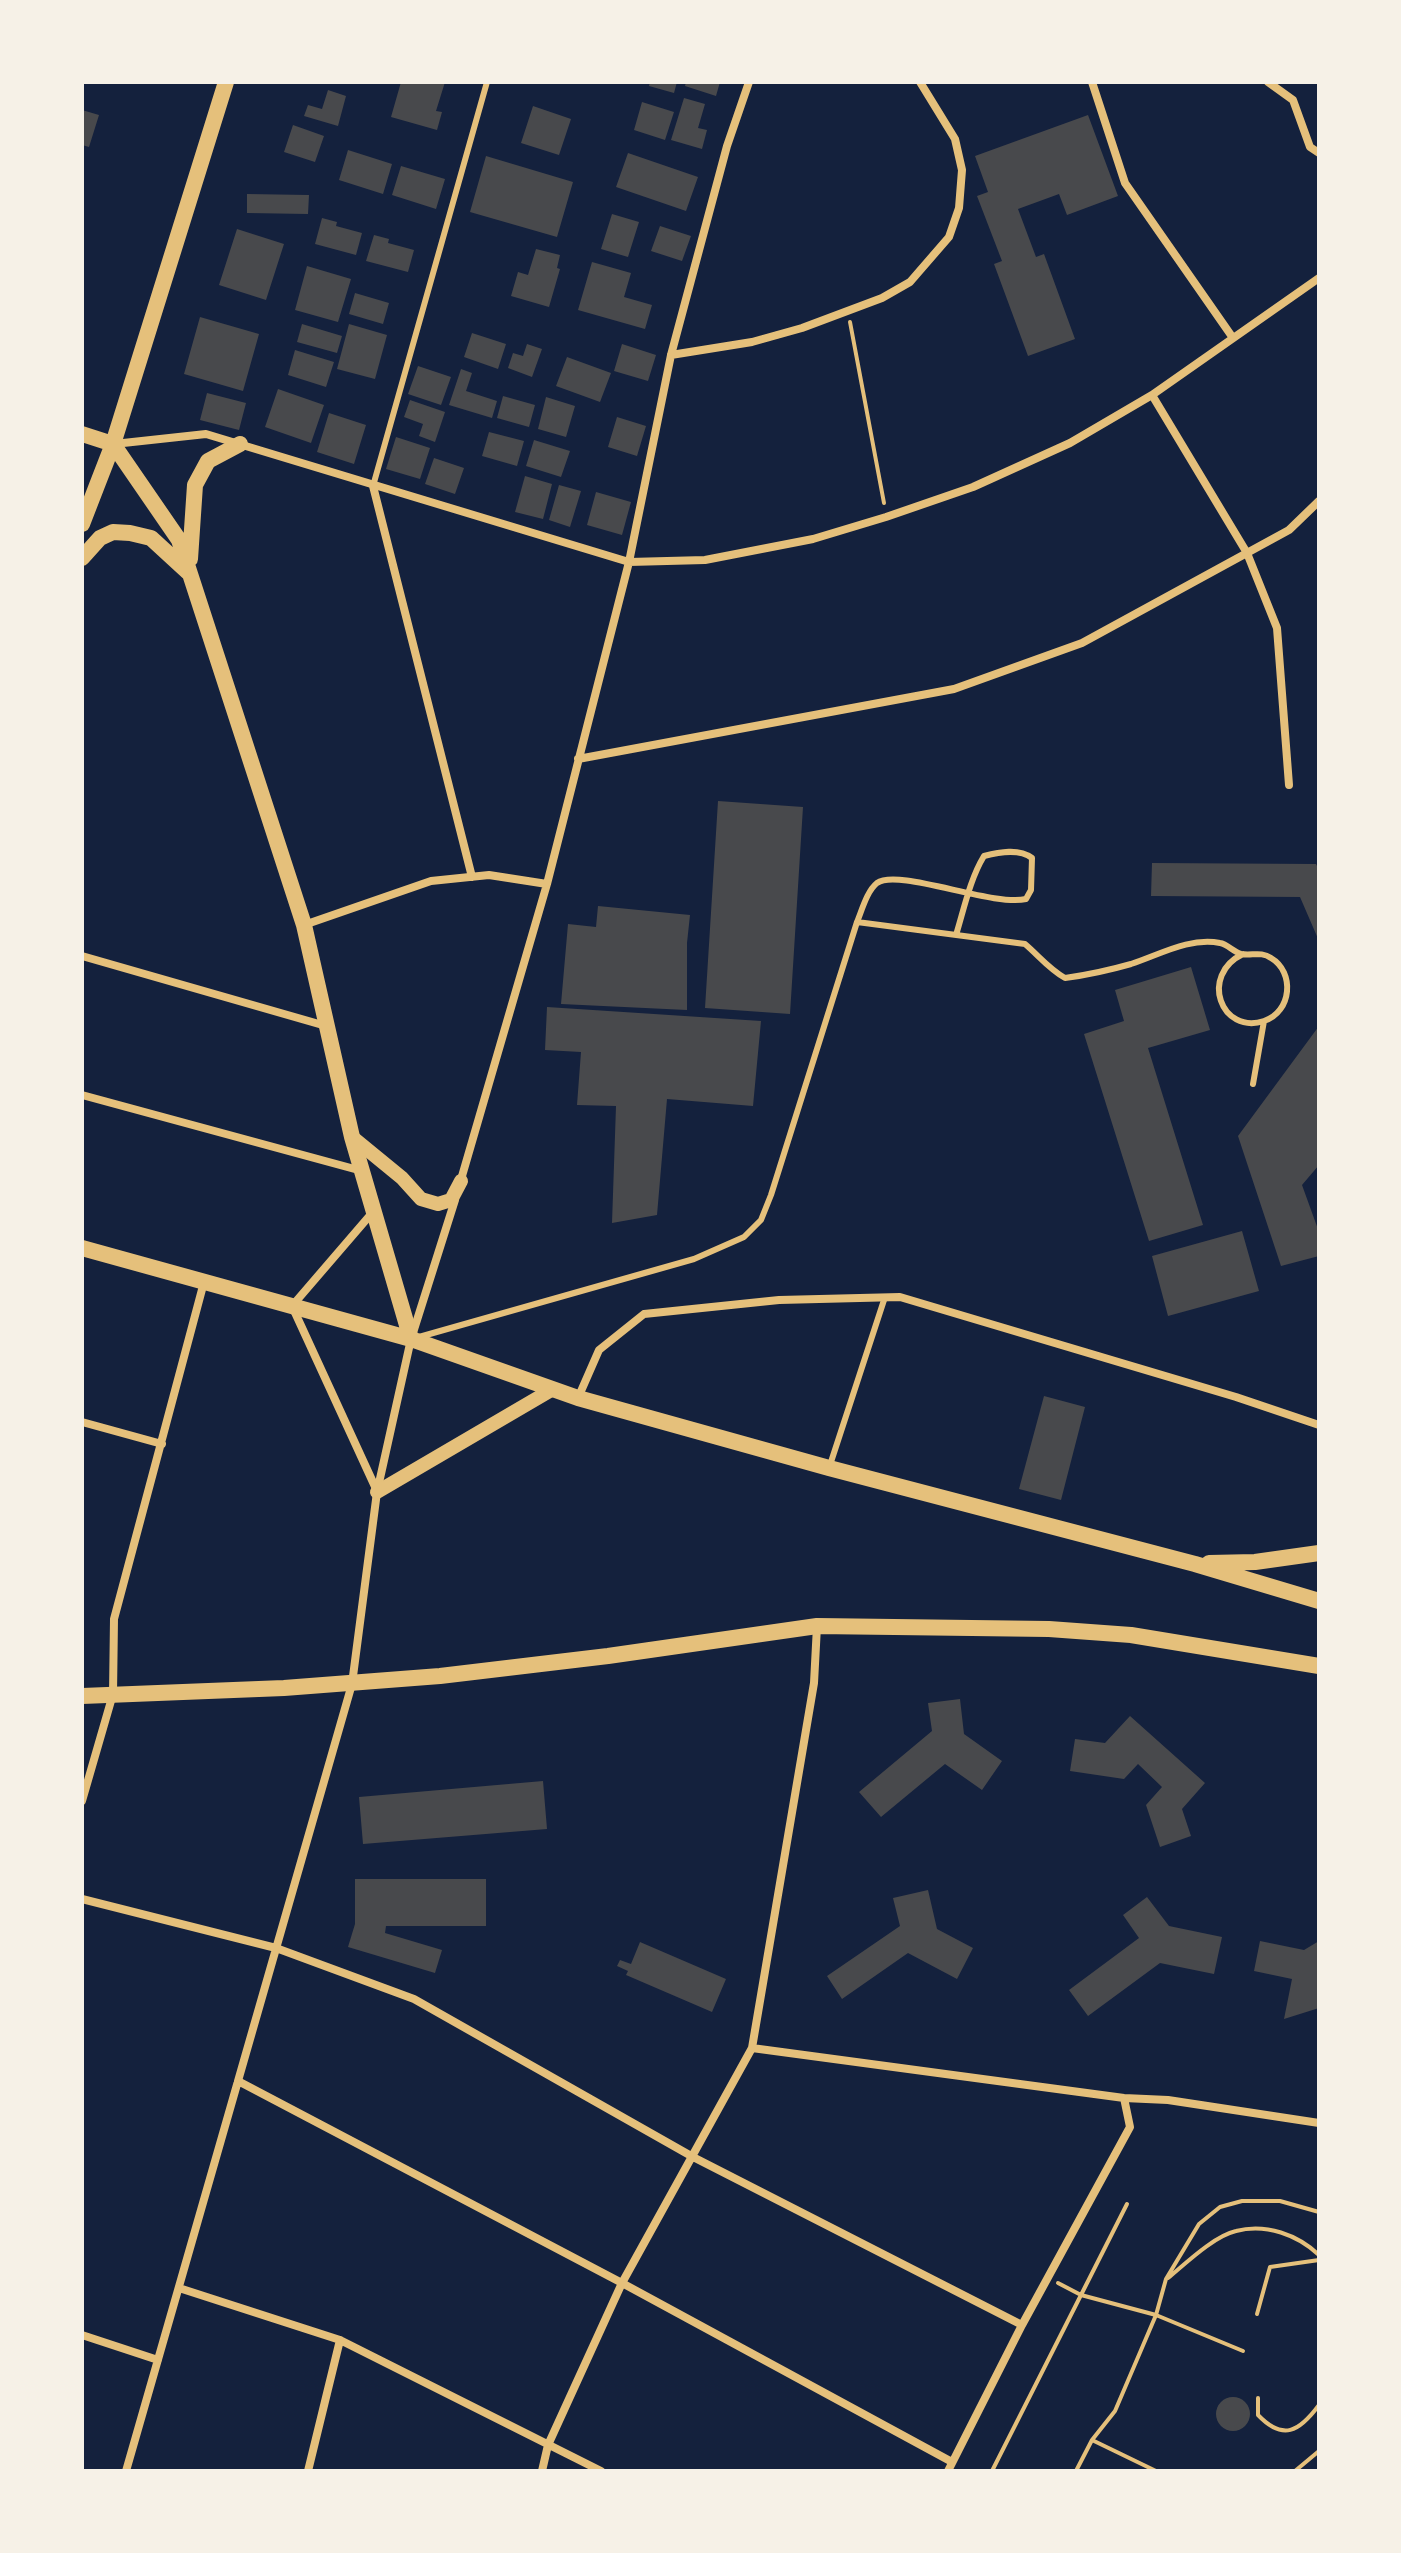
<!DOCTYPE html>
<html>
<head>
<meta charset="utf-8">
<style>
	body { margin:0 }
	#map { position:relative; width:1401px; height:2553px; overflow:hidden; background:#14213d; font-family:"Asap Condensed",sans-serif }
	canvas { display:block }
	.frame { position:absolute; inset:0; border:84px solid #f6f1e7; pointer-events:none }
</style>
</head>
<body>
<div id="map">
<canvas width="1401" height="2553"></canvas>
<div class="frame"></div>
</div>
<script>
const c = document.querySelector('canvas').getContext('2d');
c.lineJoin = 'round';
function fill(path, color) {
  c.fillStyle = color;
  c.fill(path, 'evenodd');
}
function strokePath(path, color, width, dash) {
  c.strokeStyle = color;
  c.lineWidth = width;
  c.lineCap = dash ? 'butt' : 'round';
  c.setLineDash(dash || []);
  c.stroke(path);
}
fill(new Path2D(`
	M401 82H445L436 111 442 112 437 130 391 117Z
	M650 82H677L674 93 649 86Z
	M686 82H720L716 96 685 86Z
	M328 90 346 96 338 126 304 116 308 105 322 109Z
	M684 98 705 104 698 128 707 130 702 149 671 140Z
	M642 102 674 112 665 140 634 130Z
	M533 106 571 119 559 155 521 143Z
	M82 110 99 115 89 147 82 145Z
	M1088 115 1118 196 1067 215 1059 194 1018 209 1036 257 1044 254 1075 339 1028 356 994 264 1002 261 977 196 988 192 975 156Z
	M293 125 324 136 315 162 284 152Z
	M348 150 392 164 383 194 339 180Z
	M628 153 698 177 686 211 616 187Z
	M486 156 573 182 557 237 470 212Z
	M401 166 445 179 436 209 392 195Z
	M247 194 309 195 308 214 247 213Z
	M612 214 639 222 628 257 601 249Z
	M322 218 337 222 336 226 362 233 356 255 315 244Z
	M660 226 691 236 682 261 651 251Z
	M237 229 284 244 266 300 219 285Z
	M374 235 389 239 388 243 414 250 408 272 366 261Z
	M536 249 560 255 557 268 560 269 549 307 511 296 518 272 528 275Z
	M592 262 631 273 624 297 652 305 645 329 578 310Z
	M307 266 351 279 338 322 295 310Z
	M355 293 389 303 383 324 349 314Z
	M200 317 259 334 243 391 184 374Z
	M302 324 342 336 337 353 297 342Z
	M349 324 387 335 375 379 337 369Z
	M472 333 506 344 498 369 464 357Z
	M527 344 542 349 532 377 508 368 513 353 523 356Z
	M622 344 656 355 648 381 614 371Z
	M295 350 334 362 326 387 288 375Z
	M567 357 611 373 600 402 556 386Z
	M418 366 451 377 441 405 408 394Z
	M461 369 472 373 466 391 497 401 492 418 449 405Z
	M278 389 324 405 311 443 265 427Z
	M207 393 246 403 239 430 200 420Z
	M503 396 535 405 529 427 497 418Z
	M546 397 575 406 566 437 538 429Z
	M410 400 445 412 435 442 419 436 423 424 404 417Z
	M329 413 366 425 354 464 317 452Z
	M617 417 646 426 637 456 608 447Z
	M489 432 524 441 517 466 482 456Z
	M396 437 430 448 420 479 386 469Z
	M534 440 570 451 561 477 526 466Z
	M434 458 464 468 455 494 425 484Z
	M525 476 552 484 543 519 515 512Z
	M559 485 581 491 570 527 549 520Z
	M596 492 631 502 622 535 587 525Z
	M718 801 803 807 790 1014 705 1008Z
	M1152 863 1316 864 1319 870V941L1300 897 1151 896Z
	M598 906 690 915 687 943V1010L561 1004 568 924 596 927Z
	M1191 967 1210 1030 1148 1048 1203 1225 1149 1241 1084 1034 1124 1021 1115 990Z
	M547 1007 761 1021 753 1106 667 1099 657 1215 612 1223 616 1106 577 1105 581 1052 545 1050Z
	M1319 1026V1165L1302 1185 1319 1232V1256L1281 1266 1238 1136Z
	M1242 1231 1259 1291 1168 1316 1152 1256Z
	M1044 1396 1085 1407 1061 1500 1019 1489Z
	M960 1699 964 1734 1002 1761 982 1790 945 1764 881 1817 859 1792 932 1731 928 1703Z
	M1130 1716 1205 1783 1182 1809 1191 1836 1160 1847 1146 1805 1162 1787 1138 1764 1124 1779 1070 1771 1075 1739 1105 1743Z
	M543 1781 547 1829 363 1844 359 1797Z
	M355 1879H486V1926H386L385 1933 442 1950 435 1973 348 1947 355 1924Z
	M928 1890 937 1929 973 1948 957 1979 908 1953 842 1999 827 1976 900 1926 893 1898Z
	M1147 1897 1169 1926 1222 1937 1214 1974 1160 1963 1088 2016 1069 1990 1139 1938 1123 1915Z
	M1260 1941 1304 1950 1319 1941V2008L1284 2019 1292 1979 1254 1971Z
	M640 1942 726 1979 712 2012 626 1975 628 1971 617 1966 620 1960 631 1964Z
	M1216 2414a17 17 0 1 1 34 0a17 17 0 1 1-34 0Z`), '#48494c');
strokePath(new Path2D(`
	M850 322 884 503
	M1168 2278C1186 2263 1214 2236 1236 2231 1266 2223 1298 2235 1319 2255
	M1058 2283 1081 2295 1156 2315 1243 2351
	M1257 2314 1270 2267 1319 2260
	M1258 2398V2415C1283 2441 1299 2432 1319 2405
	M1092 2440 1115 2411 1156 2315 1166 2279 1199 2224 1220 2207 1242 2201H1280L1319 2212
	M992 2471 1127 2204
	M1076 2471 1092 2440 1156 2471
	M1295 2471 1319 2451`), '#e5c07b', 4);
strokePath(new Path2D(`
	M373 486 487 82
	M857 922 1025 944C1039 956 1049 969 1065 978 1087 975 1110 970 1131 964 1159 955 1189 937 1220 943 1227 944 1234 952 1241 954 1252 956 1261 951 1271 958 1295 972 1292 1012 1264 1021 1221 1035 1199 975 1243 954
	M1253 1084 1264 1021
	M419 1337 694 1259 744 1237 761 1220 771 1195 857 922C862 910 867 891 877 883 898 868 993 907 1026 899L1031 890 1032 858C1019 848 999 852 984 856 970 879 964 909 956 935
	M830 1465 885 1297`), '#e5c07b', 6);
strokePath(new Path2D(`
	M1092 82 1125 183 1233 338
	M1268 82 1293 100 1310 147 1319 153
	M671 355 752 342 802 328 882 298 910 282 949 237 959 208 962 170 955 139 920 82
	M1152 395 1247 553 1277 628 1289 785
	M114 444 206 434 629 562 705 560 813 539 886 517 973 487 1070 443 1152 395 1319 278
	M373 486 472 877
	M578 759 954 689 1082 643 1289 530 1319 501
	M304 925 431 881 489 875 547 884
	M82 956 326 1026
	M82 1095 362 1171
	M460 1183 547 884 629 562 671 355 727 146 749 82
	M372 1213 292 1306 377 1491
	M578 1398 599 1350 644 1314 779 1300 900 1297 1236 1397 1319 1425
	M82 1422 162 1444
	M82 1801 113 1694 114 1619 204 1282
	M82 1899 276 1948 414 1999 693 2157 1022 2325
	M752 2048 1124 2098 1168 2100 1319 2123
	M238 2081 622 2283 952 2462
	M179 2288 340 2340 601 2471
	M82 2335 158 2360
	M126 2471 352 1684 377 1492 411 1339 455 1200
	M308 2471 340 2340
	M542 2471 548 2445 622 2283 752 2048 814 1683 817 1626
	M948 2471 1022 2325 1130 2127 1124 2098`), '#e5c07b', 8);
strokePath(new Path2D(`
	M352 1137 402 1178 421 1199 438 1204 451 1200 461 1181
	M377 1492 553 1389`), '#e5c07b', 14);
strokePath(new Path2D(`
	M82 434 113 444 179 540 304 925 352 1137 411 1339
	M82 524 113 444 226 82
	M82 558 100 538 113 532 130 533 151 538 188 572
	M190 559 195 485 208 461 240 444
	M82 1248 411 1339 578 1398 829 1468 1195 1564 1319 1601
	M1209 1563 1255 1562 1319 1553
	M82 1696 284 1688 440 1676 608 1656 817 1626 1049 1629 1131 1635 1319 1666`), '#e5c07b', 16);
</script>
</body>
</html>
